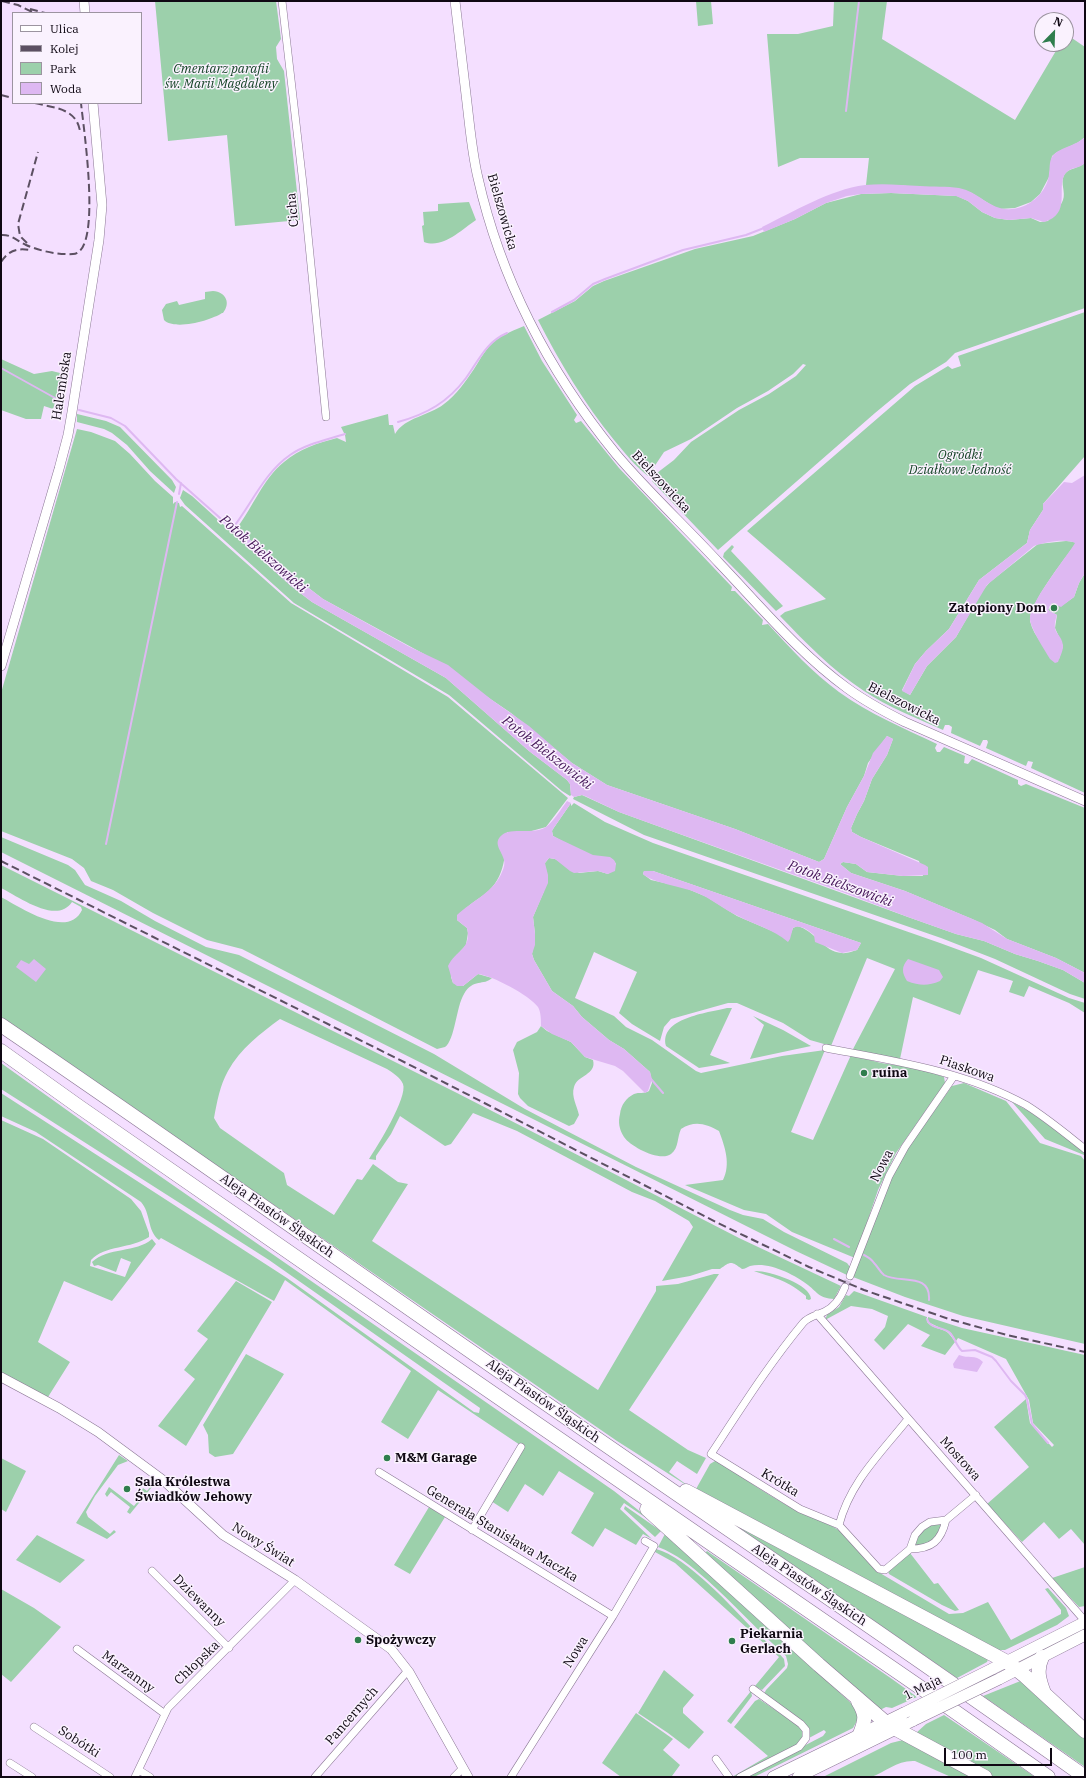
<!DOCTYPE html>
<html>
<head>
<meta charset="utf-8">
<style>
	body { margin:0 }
	#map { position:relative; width:1086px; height:1778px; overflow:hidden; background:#f4dfff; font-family:"IBM Plex Serif",serif }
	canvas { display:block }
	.frame { position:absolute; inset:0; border:2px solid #0f0813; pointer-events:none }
	.legend { position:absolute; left:12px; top:12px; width:130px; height:92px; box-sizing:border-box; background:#faf2fe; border:1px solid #9c94a0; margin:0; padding:5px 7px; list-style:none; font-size:12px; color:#0f0813 }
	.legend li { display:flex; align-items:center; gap:8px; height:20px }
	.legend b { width:20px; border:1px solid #9c94a0 }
	.north { position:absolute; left:1034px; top:12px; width:40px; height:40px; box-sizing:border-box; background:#faf2fe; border:1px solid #9c94a0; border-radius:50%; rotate:23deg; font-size:11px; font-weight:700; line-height:16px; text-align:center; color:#0f0813 }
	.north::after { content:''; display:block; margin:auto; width:14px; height:18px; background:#2f7d4d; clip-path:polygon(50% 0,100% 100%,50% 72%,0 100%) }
	.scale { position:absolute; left:944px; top:1748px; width:108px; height:18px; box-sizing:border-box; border:2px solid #0f0813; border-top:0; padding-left:5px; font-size:12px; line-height:14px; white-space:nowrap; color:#0f0813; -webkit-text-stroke:3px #faf2fe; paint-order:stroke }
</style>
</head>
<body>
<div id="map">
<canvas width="1086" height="1778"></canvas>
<div class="frame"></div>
<ul class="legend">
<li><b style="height:5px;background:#fff"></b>Ulica</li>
<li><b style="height:5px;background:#5c5062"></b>Kolej</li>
<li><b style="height:11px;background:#9cd0ab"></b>Park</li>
<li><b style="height:11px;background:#deb8f2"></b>Woda</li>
</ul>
<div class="north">N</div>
<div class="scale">100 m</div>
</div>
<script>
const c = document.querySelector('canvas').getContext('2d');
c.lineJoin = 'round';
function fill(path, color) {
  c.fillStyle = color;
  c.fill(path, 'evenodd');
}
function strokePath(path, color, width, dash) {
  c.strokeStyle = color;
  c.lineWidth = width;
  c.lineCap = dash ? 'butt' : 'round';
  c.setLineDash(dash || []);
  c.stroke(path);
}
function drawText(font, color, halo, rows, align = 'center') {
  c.font = font + ' "IBM Plex Serif",serif';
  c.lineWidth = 3;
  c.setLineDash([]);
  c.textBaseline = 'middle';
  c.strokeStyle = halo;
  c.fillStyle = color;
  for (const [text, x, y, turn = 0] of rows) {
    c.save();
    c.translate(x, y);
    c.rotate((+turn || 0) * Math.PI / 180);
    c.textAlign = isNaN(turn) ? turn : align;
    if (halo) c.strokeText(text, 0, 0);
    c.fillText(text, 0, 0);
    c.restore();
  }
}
fill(new Path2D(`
	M155 1H276L281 39 276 47 277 59 284 71 300 220 235 226 227 135 168 141Z
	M696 1H711L713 24 698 26Z
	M834 1H887L882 39 1015 120 1060 44H1066V34L1085 47V137C1075 147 1062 147 1052 156L1049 177 1040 194 1031 202 1015 208 999 209 993 206 970 192 897 185H866L869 158H800L778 167 767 34H798L833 26Z
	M1085 162V308L955 353 946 362 910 384 875 413 718 550 652 481 653 476 674 460 691 442 739 410 769 394 796 376 806 365 803 364 793 374 768 391 737 408 691 439 664 452 648 476C635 466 624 452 614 440 584 403 560 363 538 320L575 301 593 286 604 281 695 249 753 236 795 219 826 203 861 194 891 193 957 196 968 201 982 212 995 218 1009 220 1031 218 1040 222 1048 221C1052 215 1060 208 1063 200 1066 192 1060 183 1064 175 1069 167 1080 169 1085 162Z
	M469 202 476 220C461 230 443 249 424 242L422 226 424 225 423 212 438 211V204Z
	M213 291C226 292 231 303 223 313H222C212 320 175 331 164 320L162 310 166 304 177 301 179 305 205 299V292Z
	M1085 312V456L1043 504V510L1030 530 1027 543 979 580 949 629 926 651 915 664 902 690 910 695 927 666 956 637 983 590 990 582 1038 544 1066 541 1075 542V545C1065 558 1028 605 1030 621 1034 638 1047 649 1059 659L1063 646 1055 628 1057 615 1048 610 1052 603 1064 604 1074 597 1079 583 1085 573V793L1031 768 1033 762 1028 761 1026 766 986 748 988 742 987 740H983L980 746 951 733 952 727 949 725H945L943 730C916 718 888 707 864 691 832 670 806 643 780 616L785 612 826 599 747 531 915 386 948 366 952 369 961 366 958 356Z
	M524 326 542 361 577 415 574 420 576 423 581 421 619 468 732 587 731 591H735L763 620 762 625 768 624C790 648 813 673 839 692 870 714 903 728 937 744L935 748 937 752H940L944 747 965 756 964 763 968 764 972 759 1018 780V784L1021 786 1026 784 1085 808V973L1056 958 1007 939 995 930 972 919 905 891 851 873 840 864 843 862 856 864 867 872 903 876H923L919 861 861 837 852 832 851 828 857 814 864 801 872 779 887 755 893 739 887 736 868 763 864 776 847 807 824 859 819 862 735 829 607 785 572 763 511 713 424 654 323 599 271 559 237 528C253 507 263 479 284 462 299 449 318 443 337 438L346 442 345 435 341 427 388 414 389 425H393L395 434C405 417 429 416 444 404 456 395 466 381 474 369 481 358 486 348 496 340 504 334 515 330 524 326Z
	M1 359 34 374 52 371 64 374 53 409 44 406 41 419H26L1 410Z
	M77 414 106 421 120 427 172 480 176 487 174 493 150 471 127 445 112 433 104 429 77 422Z
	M77 429 91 432 115 441 130 454 155 481 173 497V504L175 502 179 503 180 507 182 506 291 603 448 697 568 798 546 827 528 832H507C505 858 505 881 481 897 472 903 462 910 457 920L467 928 468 933 466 945 455 957 451 977 453 983 463 986 478 974 492 978C484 986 473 978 464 994 456 1007 455 1040 445 1047L437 1049 242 949 207 940 153 913 113 890 91 881 84 868 72 859 1 831V693Z
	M183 490 192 496 291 586 312 602 446 678 529 751 567 780 570 784 571 795 570 796 562 791 449 695 294 603 185 505 180 498Z
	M732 545 734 547 731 551 783 606 776 611 723 557 724 553Z
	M582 795 619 812 908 917 956 934 984 941 1015 954 1038 961 1063 970 1085 983V999L1070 994 995 959 941 938 644 835 573 799 574 797Z
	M571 803V806L574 803 605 822 653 843 940 943 981 958 1069 998 1085 1003V1013L1069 1003 1029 986 1024 997 1009 992 1013 981 978 970 960 1015 913 997 900 1059 852 1051 895 969 867 958 831 1046 810 1040 783 1023 737 1003H728L671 1019 664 1027 660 1041 632 1024 619 1013 637 972 594 952 575 998 614 1016 626 1027 652 1040 696 1071 701 1073 782 1056 825 1050 791 1132 813 1140 851 1055 881 1063 922 1069 944 1077 945 1083 896 1153 878 1190 855 1258 792 1232 766 1214 744 1210 685 1185 723 1180C731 1164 725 1147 719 1131 706 1124 695 1120 681 1129 677 1137 679 1148 671 1154 660 1162 631 1147 624 1137 619 1129 618 1122 620 1114 621 1105 626 1098 634 1094 639 1092 644 1094 649 1091L652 1083 650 1072 624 1049 609 1040 582 1017 573 1006 552 991 534 960 532 954 535 934 533 917 544 891 545 863 549 858 555 859 579 873 598 871 608 874 616 864C611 854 603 859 594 856 580 851 566 843 553 836L552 831 553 829ZM644 871H653L861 943 857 950C853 951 846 954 842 953 823 952 815 930 797 926L793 928 788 941 779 934 737 916 707 897 683 887 651 880 643 874Z
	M1 837 68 865 75 870 85 885 121 901 155 921 206 947 239 955 434 1054 525 1109 565 1130 636 1167 730 1210 743 1215 763 1219 784 1232 847 1263 850 1267 847 1275 796 1251 1 852Z
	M1 865 457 1093 739 1238 841 1286 834 1299C819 1298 818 1293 808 1285 794 1274 768 1261 750 1266 747 1267 745 1269 742 1269 731 1261 731 1261 720 1269H712L690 1276 662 1281 693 1227 689 1221 655 1201 632 1192 517 1131 473 1113 451 1144 445 1146 400 1116 391 1134 376 1156V1160L369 1159C377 1147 408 1097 403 1084 400 1077 393 1073 387 1069L280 1019C261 1033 240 1049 228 1071 220 1085 217 1102 214 1118L220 1128 284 1173 287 1185 334 1215 357 1179 362 1180 373 1164 398 1182 408 1184 372 1241 598 1390 656 1291V1286L678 1284 714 1274H719L629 1410 688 1450 706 1458 697 1474 677 1461 669 1472 694 1490 617 1441 1 1017V897C20 907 68 940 82 910L81 907 72 902C57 925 19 897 1 888Z
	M727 1008H732L710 1055 730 1063 699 1068 666 1046C659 1018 707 1013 727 1008Z
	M753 1016 783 1030 811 1046 750 1059 764 1025Z
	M541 1026 547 1031 571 1042 585 1057 593 1060C597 1075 577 1075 574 1087 571 1096 577 1106 579 1115L574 1124 569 1126 528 1106 520 1098 518 1094 519 1073 513 1050 517 1042 537 1032Z
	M1 1063 141 1163 614 1491 661 1528 624 1503 620 1509 652 1539 643 1534 636 1545 605 1528 593 1547 571 1533 594 1493 559 1471 543 1496 525 1484 508 1512 491 1501 523 1447 438 1390 408 1439 381 1422 411 1371 285 1280 274 1301 161 1238 159 1240C147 1231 151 1213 141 1202L36 1132 1 1116V1093L287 1278 474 1412 479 1413 480 1408 269 1260 1 1089Z
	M964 1083 1006 1101 1040 1143 1081 1156 1085 1161V1344L963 1316 905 1297 853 1277 891 1178 907 1149 952 1086Z
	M1012 1102 1032 1113 1084 1151V1155L1045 1139Z
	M1 1120 43 1139 131 1199 141 1211 149 1233V1237C131 1249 105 1245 91 1260L90 1266 125 1277 131 1262 121 1258 116 1272 98 1265 94 1266 92 1262C108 1247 136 1253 152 1239L156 1244 112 1301 64 1281 38 1342 70 1362 48 1397 46 1398 1 1374Z
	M754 1271C767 1270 811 1284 811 1299L809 1300 806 1299V1296C787 1280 777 1279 754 1271Z
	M236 1281 272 1302 186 1446 158 1426 195 1379 184 1370 208 1339 197 1331Z
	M854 1291 927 1317V1322C938 1333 945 1324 955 1342L945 1355 921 1346 930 1335 908 1324 884 1350 874 1340 885 1327 888 1316 872 1309 851 1306 825 1320 827 1315 839 1307 846 1295 849 1296Z
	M928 1317 962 1328 1085 1355V1545L1071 1529 1059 1539 1044 1522 1022 1542 987 1504 1029 1467 994 1427 1026 1399 1030 1423 1052 1447 1054 1445 1033 1423 1029 1400 1006 1359 958 1338 956 1341 951 1333 930 1323 928 1321Z
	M246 1354 284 1374 233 1454 215 1457 209 1453 208 1435 203 1425Z
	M119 1455 128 1461 118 1465 95 1496 86 1512 88 1517 110 1534 114 1530 116 1532 107 1539 76 1523Z
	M1 1458 26 1471 6 1512 1 1509Z
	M715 1461H718C745 1479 772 1498 801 1513 815 1519 830 1524 842 1532L880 1573 949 1614 963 1613 988 1602 1011 1640 1061 1614V1610L1045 1589 1048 1588 1066 1608 1069 1616 1057 1625 1005 1650H998L696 1489 710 1464Z
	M152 1479 156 1482 130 1514 127 1512 130 1507 111 1492 107 1497 105 1494 109 1487 134 1506 144 1494 141 1491 143 1488 147 1491 151 1486 148 1484Z
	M625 1506 661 1531 655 1537 624 1509Z
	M429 1507 445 1517 410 1574 394 1565Z
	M943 1523C941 1537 927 1546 914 1546 916 1530 928 1524 943 1523Z
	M740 1524 989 1657 987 1662 957 1678 738 1527Z
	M666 1532 853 1705 859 1717 853 1728 754 1777H744L823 1736 826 1732 824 1730 809 1738V1732L764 1694 766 1690 787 1668 788 1664 786 1656C758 1631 734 1604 706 1579 691 1566 677 1554 658 1547Z
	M37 1535 85 1560 60 1583 16 1560Z
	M656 1549C687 1557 732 1607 755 1631 764 1640 775 1648 784 1659L785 1666 783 1668 762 1690 755 1686 779 1657 675 1563 655 1552Z
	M707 1551 892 1679 917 1697 892 1708 886 1707 878 1711 704 1554Z
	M910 1553 934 1584 938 1583 959 1610 955 1611 942 1605 889 1574 888 1571Z
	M1085 1567V1606L1079 1607 1052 1578Z
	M1 1589 34 1608 61 1627 11 1682 1 1674Z
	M664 1670 694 1695 683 1708V1713L704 1732 689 1749 668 1733 638 1713Z
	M1023 1680 1085 1737V1767L983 1696Z
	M751 1691 752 1696 731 1724 727 1721Z
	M759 1699 799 1726C806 1735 802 1740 794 1747L736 1777H732L768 1756 734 1727 755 1701Z
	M636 1713 673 1739 663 1750 680 1765 672 1776 673 1777H621L602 1763Z
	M944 1715 1035 1777H993L950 1754 916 1733 926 1724Z
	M903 1740 977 1777H951L915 1761C897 1760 886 1772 871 1777 860 1778 835 1777 823 1777L891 1743Z`), '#9cd0ab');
fill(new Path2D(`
	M1085 137 1084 164C1078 169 1070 167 1065 174 1056 188 1072 214 1044 222L1031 218 1009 220 995 218 982 212 968 201 956 196 891 193 861 194 847 196 826 203 795 219 764 232 762 227C795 211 829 190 865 185 883 183 902 185 920 186 933 187 947 186 959 188 984 193 993 218 1024 206 1036 201 1048 188 1049 174 1050 169 1049 162 1052 157 1057 148 1076 146 1085 137Z
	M1085 475V573L1079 583 1074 597 1061 607 1052 603 1048 610 1057 615C1050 635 1062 632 1063 646 1063 651 1060 657 1058 662L1055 663 1050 659C1044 649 1032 631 1030 620 1028 604 1066 558 1075 543 1067 538 1044 542 1034 546L987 585 956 637 927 666 910 695 902 691 915 664 926 651 949 629 979 580 1027 543 1030 530 1043 510V504L1064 482 1072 483Z
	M237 528 271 559 323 599 408 646 448 665 492 700 529 726 572 763 607 785 735 829 819 862 824 859 847 807 864 776 873 753 887 736 893 739 887 755 872 779 864 801 857 814 851 828 852 832 861 837 925 865 928 867V875L903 876 867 872 856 864 843 862 840 864 851 873 905 891 982 923 1007 939 1056 958 1085 973V983L1063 970 1038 961 1015 954 984 941 956 934 908 917 845 893 666 829 619 812 585 796 582 795 574 797 571 795 570 784 567 780 529 751 446 678 312 602 291 586 233 533Z
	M567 801 571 803 553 829 552 831 553 836 593 855 610 857 614 860 616 864 615 871 608 874 598 871 574 873 570 871 555 859 549 858 545 863 548 875V883L533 917 535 934V945L532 954 534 960 552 991 573 1006 582 1017 609 1040 624 1049 650 1072 652 1079 648 1091 645 1093 623 1071 615 1066 585 1057 571 1042 552 1034 541 1026C541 1020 541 1012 538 1007 529 995 493 976 478 974L463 986H457L453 983 448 966C455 950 472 950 467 928L457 920V915C472 901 494 892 502 872 504 868 505 863 504 860 502 851 492 843 502 835 510 827 535 835 546 827 554 821 561 809 567 801Z
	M644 871H653L861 943 857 950 842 953 815 942 814 935C808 930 800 924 793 928L790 939 788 942C773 929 755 925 738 916 723 909 711 898 695 892 683 887 650 882 643 874Z
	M34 959 46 969 36 982 16 967 21 960 29 964Z
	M908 959 939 970 943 977 940 981C928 986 920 986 907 981 902 973 901 967 908 959Z
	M959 1355C968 1359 975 1354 983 1362L977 1372 954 1368 953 1364Z`), '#deb8f2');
strokePath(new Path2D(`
	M846 111 859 1
	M552 312 574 300 593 284 605 279 683 250 746 235 764 228
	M1 368 55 398
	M79 410 111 418 125 426 176 479 236 532
	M398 422C427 414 448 402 466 378 479 360 486 342 507 333
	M179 494 181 483
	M232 529C251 505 264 473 290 455 306 444 326 440 345 434
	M106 844 177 502
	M651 1079 663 1093
	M834 1239 849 1247
	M864 1255C868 1257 872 1260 874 1263 878 1267 880 1272 884 1275 900 1284 931 1272 929 1300
	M927 1319C929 1328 942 1327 949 1332 955 1337 956 1346 962 1351L975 1350 992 1357 996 1361 1011 1381 1025 1395 1027 1399 1032 1424 1048 1443`), '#deb8f2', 2);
strokePath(new Path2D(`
	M845 1287 850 1276`), '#d2bfdc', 7, [7, 3.5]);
const minor = new Path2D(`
	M282 1 303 184 326 417
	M826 1048C894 1061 965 1071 1026 1105 1047 1118 1066 1134 1085 1149
	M850 1276 889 1176 905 1147 954 1076
	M817 1314 1085 1621
	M379 1472 613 1616
	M839 1525 800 1509 711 1454C740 1410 769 1364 803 1323 808 1317 817 1315 824 1312 835 1307 841 1297 845 1287
	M839 1525 879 1569 885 1570 910 1549 915 1535 922 1527 930 1522 946 1520 976 1495
	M839 1525C850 1482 881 1453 908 1419
	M472 1530 521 1447
	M910 1549C932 1549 941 1541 946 1520
	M152 1571 229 1648
	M77 1649 165 1714
	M34 1727 110 1777
	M716 1759 729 1777
	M10 1763 32 1777
	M139 1770 150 1777
	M135 1777 168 1708 295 1580
	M315 1777 405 1674 409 1672
	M454 1777 463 1768
	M511 1777 613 1616 654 1546 645 1541
	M740 1777 799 1747 806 1738V1730L801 1724 753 1689`);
const tertiary = new Path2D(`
	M84 1 85 13
	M455 1C459 35 463 69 467 103 470 128 472 153 478 178 501 280 550 373 616 454 648 492 686 527 720 564 761 607 800 654 847 688 866 702 885 712 905 722L1085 801
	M1 666 59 469 68 435 72 412 99 240 102 205 93 103
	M1 1377 59 1408 98 1432 163 1480 223 1535 295 1580 391 1649 409 1672 468 1777`);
const secondary = new Path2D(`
	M992 1669 1085 1622
	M999 1679 1085 1635
	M773 1777 904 1713
	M798 1777 914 1720`);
const motorway = new Path2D(`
	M1 1025C191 1154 378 1288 567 1418 740 1538 914 1655 1085 1777
	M1 1051 78 1106 466 1375 927 1692 1048 1777
	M686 1491 1007 1662 1025 1676 1085 1731
	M647 1509 819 1665 885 1722 896 1729 985 1777
	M1042 1657C1036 1670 1039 1680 1044 1693
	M858 1701C866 1714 866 1719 860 1734`);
strokePath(minor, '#8a7794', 8);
strokePath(tertiary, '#8a7794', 10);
strokePath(secondary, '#8a7794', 12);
strokePath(motorway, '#8a7794', 15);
strokePath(minor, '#fff', 7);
strokePath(tertiary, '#fff', 9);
strokePath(secondary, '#fff', 11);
strokePath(motorway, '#fff', 14);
strokePath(new Path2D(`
	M2 1 18 5 34 13
	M30 9 45 13
	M1 95 13 98
	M35 103C54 108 76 108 80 131
	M1 235C11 234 17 241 26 245 40 251 58 255 73 254 103 253 83 125 81 103
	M27 243 20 236 18 224 38 152
	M1 262C9 250 17 248 30 250
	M1 861 422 1071 718 1223 809 1267 864 1290 949 1319 1007 1335 1085 1352`), '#5c5062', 2, [8, 4]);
const secondaryBridge = new Path2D(`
	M904 1713 992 1669
	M914 1720 999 1679`);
strokePath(secondaryBridge, '#8a7794', 12, []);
strokePath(secondaryBridge, '#fff', 11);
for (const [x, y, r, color] of [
	[1054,608,4,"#2f7d4d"],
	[864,1073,4,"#2f7d4d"],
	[387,1458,4,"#2f7d4d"],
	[127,1489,4,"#2f7d4d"],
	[358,1640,4,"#2f7d4d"],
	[732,1641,4,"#2f7d4d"]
]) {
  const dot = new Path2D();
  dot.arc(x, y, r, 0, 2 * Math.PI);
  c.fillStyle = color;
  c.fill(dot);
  strokePath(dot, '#faf2fe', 1.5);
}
drawText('italic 13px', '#134225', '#faf2fe', [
	["Cmentarz parafii",221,69],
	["św. Marii Magdaleny",221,84],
	["Ogródki",960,455],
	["Działkowe Jedność",960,470]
]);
drawText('13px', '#0f0813', '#faf2fe', [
	["Cicha",293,210,-95],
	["Bielszowicka",502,212,74],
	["Halembska",62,386,-81],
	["Bielszowicka",661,482,47],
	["Bielszowicka",904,704,27],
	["Piaskowa",967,1069,19],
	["Nowa",882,1166,-63],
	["Aleja Piastów Śląskich",277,1216,35],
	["Aleja Piastów Śląskich",543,1401,35],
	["Mostowa",960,1459,48],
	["Krótka",780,1483,31],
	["Generała Stanisława Maczka",502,1534,31],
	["Nowy Świat",263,1545,32],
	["Aleja Piastów Śląskich",809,1585,34],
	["Dziewanny",199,1601,45],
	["Nowa",576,1652,-58],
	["Chłopska",197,1663,-44],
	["Marzanny",128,1672,36],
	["1 Maja",923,1688,-26],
	["Pancernych",352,1716,-49],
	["Sobótki",79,1742,33]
]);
drawText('bold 13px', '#0f0813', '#faf2fe', [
	["Zatopiony Dom",1046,608,"right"],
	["ruina",872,1073],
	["M&M Garage",395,1458],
	["Sala Królestwa",135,1482],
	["Świadków Jehowy",135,1497],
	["Piekarnia",740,1634],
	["Gerlach",740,1649],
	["Spożywczy",366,1640]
], 'left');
drawText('italic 14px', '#431457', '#faf2fe', [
	["Potok Bielszowicki",263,554,41],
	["Potok Bielszowicki",547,753,38],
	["Potok Bielszowicki",840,884,20]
]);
</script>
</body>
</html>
